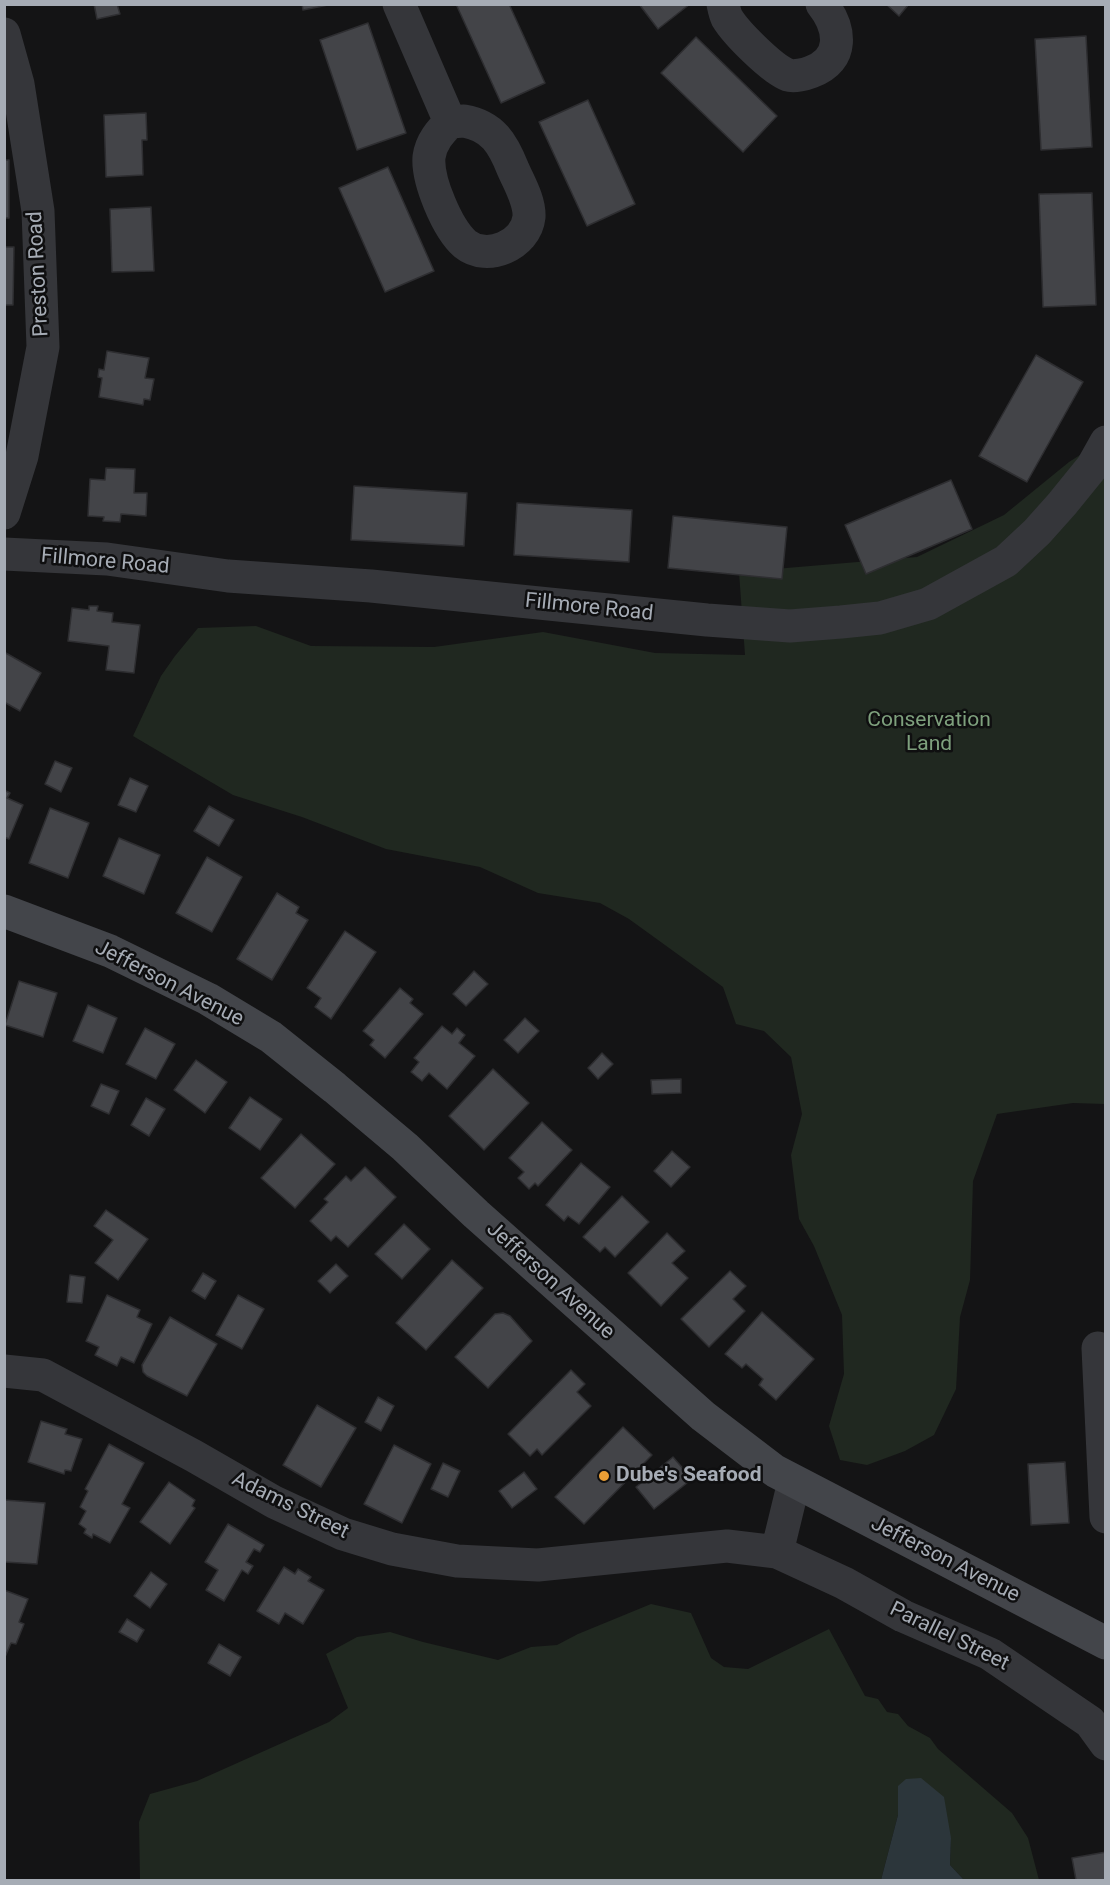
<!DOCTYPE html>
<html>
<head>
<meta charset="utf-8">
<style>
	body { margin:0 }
	#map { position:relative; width:1110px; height:1885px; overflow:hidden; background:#141415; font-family:Roboto,sans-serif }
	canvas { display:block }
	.frame { position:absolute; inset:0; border:6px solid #a6acb5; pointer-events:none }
</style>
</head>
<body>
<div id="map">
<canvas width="1110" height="1885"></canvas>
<div class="frame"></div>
</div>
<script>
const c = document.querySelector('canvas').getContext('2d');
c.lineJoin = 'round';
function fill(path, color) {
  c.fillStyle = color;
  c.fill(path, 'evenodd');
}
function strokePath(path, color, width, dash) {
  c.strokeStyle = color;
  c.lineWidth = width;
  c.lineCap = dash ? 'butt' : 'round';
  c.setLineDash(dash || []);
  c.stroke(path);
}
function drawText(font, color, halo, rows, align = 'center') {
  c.font = font + ' Roboto,sans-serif';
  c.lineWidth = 5;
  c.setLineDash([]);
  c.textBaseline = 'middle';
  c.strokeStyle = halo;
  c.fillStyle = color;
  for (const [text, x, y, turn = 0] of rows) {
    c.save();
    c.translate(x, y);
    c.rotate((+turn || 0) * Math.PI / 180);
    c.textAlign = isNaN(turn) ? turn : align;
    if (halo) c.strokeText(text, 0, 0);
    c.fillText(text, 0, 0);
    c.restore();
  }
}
fill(new Path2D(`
	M1105 439V1104L1073 1103 997 1114 973 1181 970 1280 960 1317 956 1389 934 1435 905 1451 867 1465 840 1460 829 1426 844 1374 842 1315 814 1246 799 1219 791 1155 802 1114 791 1057 764 1031 736 1024 723 987 629 919 600 903 538 893 480 867 386 849 302 817 233 795 133 736 161 676 175 656 198 628 256 626 311 646 434 647 543 632 655 653 745 655 739 572 917 557 1004 515 1069 462Z
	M651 1604 691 1613 711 1658 724 1667 748 1669 829 1629 865 1696 878 1699 887 1712 898 1714 908 1726 930 1738 938 1749 1012 1813 1028 1838 1039 1880H964L950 1865 951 1838 898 1786V1815L881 1880H140L139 1822 150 1794 197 1781 329 1722 348 1708 326 1654 357 1637 390 1632 423 1642 498 1660 531 1647 557 1645 578 1634Z`), '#202820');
fill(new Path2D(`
	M921 1778 944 1797 951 1838 950 1865 964 1880H881L898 1815V1786L906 1779Z`), '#2c363b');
const building = new Path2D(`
	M94 4H117L120 14 97 19Z
	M302 4H333L303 10Z
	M456 4H509L545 83 501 103Z
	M639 4H690L658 29Z
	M886 4H909L899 16Z
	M368 23 406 133 357 150 320 40Z
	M1086 36 1092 147 1041 150 1035 39Z
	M696 37 777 116 743 152 661 73Z
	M588 100 635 204 587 226 539 122Z
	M146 113 147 140H142L143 175 106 177 104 115Z
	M4 160H9V218H4Z
	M388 167 434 271 385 292 339 188Z
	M1092 193 1096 305 1043 307 1039 194Z
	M151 207 154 271 112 272 110 209Z
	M4 247H14L13 305H4Z
	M107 351 149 358 145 378 154 379 150 400 144 399 143 405 99 397 102 378 98 377 99 369 104 370Z
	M1036 355 1083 382 1027 482 979 456Z
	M106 468 135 469 134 493H147L146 516 121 514 120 522 103 521 104 517 88 516 90 479 105 480Z
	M951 480 972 529 866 574 845 525Z
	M354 486 467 493 464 546 351 540Z
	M517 503 632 510 629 562 514 555Z
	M673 516 787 527 782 579 668 568Z
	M89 606H98L97 611 113 613 112 622 140 625 134 673 106 670 109 646 68 641 72 608 89 610Z
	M4 652 41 673 20 711 4 702Z
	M55 761 72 768 61 792 45 784Z
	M130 778 148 786 136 812 118 805Z
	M4 790 10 793 7 798 23 805 9 839 4 837Z
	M209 806 234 820 219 846 194 831Z
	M50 808 89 823 68 878 29 863Z
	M119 838 160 855 144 894 103 876Z
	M207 857 242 877 212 932 176 913Z
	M277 893 299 907 296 913 308 920 272 980 237 959Z
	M345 931 376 952 331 1019 315 1007 321 998 307 988Z
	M474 971 488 984 466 1006 453 994Z
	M19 981 57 993 43 1037 5 1025Z
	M400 988 413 999 410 1003 423 1014 385 1058 370 1045 374 1040 363 1031Z
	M88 1005 117 1018 103 1053 73 1041Z
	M525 1018 539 1031 518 1053 504 1040Z
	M442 1026 452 1034 457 1028 465 1035 459 1043 475 1056 447 1089 429 1073 422 1081 411 1072 419 1062 414 1058Z
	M145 1028 175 1044 156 1079 126 1064Z
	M602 1053 613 1064 598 1079 588 1068Z
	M196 1060 227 1082 205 1113 174 1090Z
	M493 1069 529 1103 484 1150 449 1116Z
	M681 1079V1093L652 1094 651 1080Z
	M101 1084 119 1091 109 1114 91 1106Z
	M250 1097 282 1119 260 1150 229 1128Z
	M146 1098 165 1109 149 1136 131 1125Z
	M542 1122 572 1150 538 1186 535 1183 529 1189 518 1178 524 1172 509 1158Z
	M301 1134 335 1164 295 1208 261 1178Z
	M672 1151 690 1167 671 1187 654 1171Z
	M581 1163 610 1187 579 1224 568 1216 564 1221 546 1205Z
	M365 1167 396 1197 348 1247 336 1236 331 1241 310 1221 328 1202 324 1199 346 1176 351 1181Z
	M622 1196 649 1222 615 1257 605 1247 600 1252 583 1237Z
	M106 1210 148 1239 118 1280 95 1263 113 1240 94 1226Z
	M404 1224 430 1249 402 1279 375 1254Z
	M667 1233 685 1251 672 1263 688 1278 661 1306 628 1273Z
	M452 1260 483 1288 426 1350 396 1323Z
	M336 1264 348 1276 330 1293 318 1281Z
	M730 1271 746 1286 733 1299 745 1311 709 1347 681 1319Z
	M203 1273 216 1281 205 1299 192 1291Z
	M70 1275 85 1277 82 1303 67 1302Z
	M107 1295 140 1310 137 1317 152 1324 134 1363 121 1357 117 1366 95 1355 99 1347 86 1341Z
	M238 1295 264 1309 242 1349 216 1335Z
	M762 1312 814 1359 776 1400 759 1385 763 1379 746 1364 742 1368 725 1354Z
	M503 1313 510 1316 532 1341 488 1388 455 1357 495 1314Z
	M170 1317 217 1344 187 1396 147 1376 143 1372 142 1365Z
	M571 1370 585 1384 577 1392 591 1406 542 1455 537 1449 530 1456 508 1434Z
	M378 1397 394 1406 381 1431 365 1422Z
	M317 1405 356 1428 321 1487 283 1465Z
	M41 1421 67 1429 65 1434 82 1439 71 1471 65 1470 64 1474 28 1462Z
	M623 1427 652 1455 584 1524 555 1497Z
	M109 1444 144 1463 122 1504 130 1508 110 1543 93 1534 92 1538 84 1533 86 1529 79 1524 86 1511 80 1507 88 1491 85 1489Z
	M394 1445 431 1464 402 1523 364 1504Z
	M673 1457 692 1479 654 1509 636 1487Z
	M1065 1462 1069 1523 1031 1525 1028 1464Z
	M443 1463 460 1471 448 1497 431 1489Z
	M524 1472 537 1489 512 1508 499 1491Z
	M169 1482 195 1500 192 1506 195 1508 170 1544 140 1522Z
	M4 1500 45 1503 37 1564 4 1562Z
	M228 1524 264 1545 260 1552 254 1549 246 1562 253 1566 248 1574 242 1570 224 1601 206 1590 218 1570 205 1562Z
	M284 1567 295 1574 298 1569 311 1577 308 1581 324 1590 303 1624 285 1613 279 1624 257 1611Z
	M151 1572 167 1584 150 1608 134 1596Z
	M4 1590 28 1599 19 1622 24 1624 16 1644 11 1643 5 1657Z
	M127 1619 144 1630 137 1642 119 1632Z
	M219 1644 241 1657 230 1676 208 1663Z
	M1106 1852V1880H1076L1072 1858Z`);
fill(building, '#434448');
strokePath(building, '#2e2e31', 1.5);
strokePath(new Path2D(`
	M399 4 450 122
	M723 4C724 9 725 14 727 18 736 33 772 69 788 75 794 77 806 74 811 72 845 60 841 28 822 4
	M4 34 18 84 38 211 43 347 22 456 4 513
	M464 121C493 126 503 144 513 169 519 183 530 201 529 217 526 245 487 262 465 244 447 228 427 180 429 157 431 142 440 132 450 122Z
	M4 554 107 559 228 576 371 586 707 620 790 626 841 622 880 618 928 604 1006 561 1037 532 1062 504 1092 467 1106 442
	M1098 1348 1106 1517
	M4 1371 43 1375 194 1456 274 1502 343 1534 392 1549 457 1561 538 1565 727 1546 777 1552 844 1583 903 1616 990 1654 1090 1722 1106 1744
	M777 1552 794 1482`), '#35363a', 33);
strokePath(new Path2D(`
	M4 911 110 951 208 999 271 1037 335 1088 405 1147 476 1214 703 1416 775 1471 1106 1643`), '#43454a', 33);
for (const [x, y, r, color] of [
	[604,1476,6,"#ec9f35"]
]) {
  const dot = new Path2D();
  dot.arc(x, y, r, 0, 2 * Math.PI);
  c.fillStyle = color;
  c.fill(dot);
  strokePath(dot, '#0f0f10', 2);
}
drawText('21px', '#a6acb5', '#0f0f10', [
	["Preston Road",39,274,-93],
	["Fillmore Road",105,562,5],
	["Fillmore Road",589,608,6],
	["Jefferson Avenue",169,984,27],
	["Jefferson Avenue",550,1281,42],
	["Adams Street",290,1506,26],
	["Jefferson Avenue",945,1560,27],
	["Parallel Street",949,1637,26]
]);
drawText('21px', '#7ea07d', '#0f0f10', [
	["Conservation",929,721],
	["Land",929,745]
]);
drawText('bold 21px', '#a6acb5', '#0f0f10', [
	["Dube's Seafood",616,1476]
], 'left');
</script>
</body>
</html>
